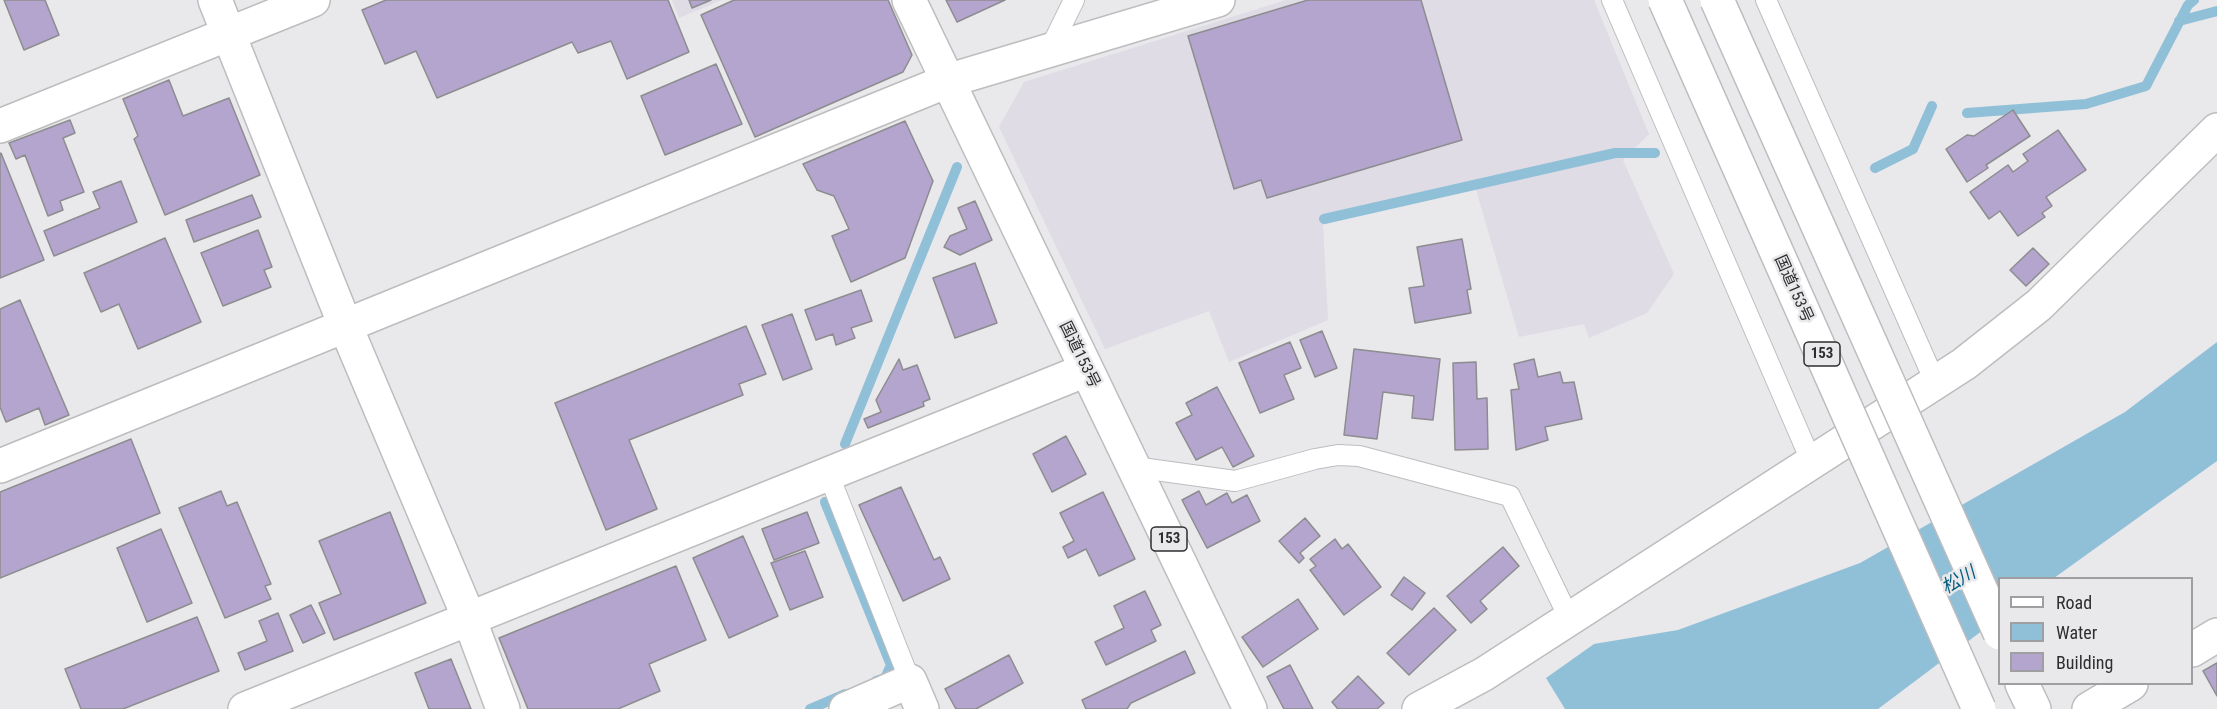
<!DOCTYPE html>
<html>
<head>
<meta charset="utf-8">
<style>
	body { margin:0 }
	#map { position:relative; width:2217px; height:709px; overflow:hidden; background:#e9e8eb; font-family:"Roboto Condensed",sans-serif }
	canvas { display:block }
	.legend { position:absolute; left:1998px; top:577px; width:195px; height:108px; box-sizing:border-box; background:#e9e8eb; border:2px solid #9f9ea0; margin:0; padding:8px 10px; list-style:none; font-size:18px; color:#2f2e2f }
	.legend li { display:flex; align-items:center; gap:12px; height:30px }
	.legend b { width:30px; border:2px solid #9f9ea0 }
</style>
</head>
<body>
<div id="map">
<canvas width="2217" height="709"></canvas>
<ul class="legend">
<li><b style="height:8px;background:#fff"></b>Road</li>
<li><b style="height:16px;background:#90bfd8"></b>Water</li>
<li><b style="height:16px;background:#b4a5cf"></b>Building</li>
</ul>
</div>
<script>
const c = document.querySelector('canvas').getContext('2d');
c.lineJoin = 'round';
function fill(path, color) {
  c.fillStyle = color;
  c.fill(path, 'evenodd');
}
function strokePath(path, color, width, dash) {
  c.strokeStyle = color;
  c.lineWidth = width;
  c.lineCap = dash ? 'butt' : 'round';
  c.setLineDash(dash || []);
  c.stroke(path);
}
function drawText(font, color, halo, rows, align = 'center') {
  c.font = font + ' "Roboto Condensed","Noto Sans JP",sans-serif';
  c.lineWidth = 5;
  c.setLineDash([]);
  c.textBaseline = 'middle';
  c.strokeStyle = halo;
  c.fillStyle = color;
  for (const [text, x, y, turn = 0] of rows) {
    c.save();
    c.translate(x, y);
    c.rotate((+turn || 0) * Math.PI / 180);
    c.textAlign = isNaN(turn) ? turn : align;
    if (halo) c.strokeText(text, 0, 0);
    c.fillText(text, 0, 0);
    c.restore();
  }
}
fill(new Path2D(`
	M672 0H722L679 18Z
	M1286 0H1594L1649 134 1623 160 1674 274 1647 313 1589 338 1584 324 1519 337 1474 183 1323 225 1328 320 1229 362 1209 311 1105 349 999 127 1024 82Z`), '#dfdce6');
fill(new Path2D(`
	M2217 342V461L2054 578H2000L1999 618 1878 709H1565L1546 678 1594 644 1678 630 1860 563 2125 412Z`), '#90bfd8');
strokePath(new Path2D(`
	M2179 21 2217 11
	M1967 113 2086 104 2146 86 2188 5 2194 0
	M1875 168 1913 149 1932 106
	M1324 219 1615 153H1655
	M845 444 957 167
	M825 502 891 665 885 678 876 681
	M810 709 845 694`), '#90bfd8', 10);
const building = new Path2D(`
	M4 0H45L59 35 24 50Z
	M386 0H668L689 52 627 79 611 41 578 53 572 42 437 98 416 51 385 64 362 10Z
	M689 0H711L692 8Z
	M734 0H888L912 55 903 72 755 137 701 15Z
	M946 0H1005L957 22Z
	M1308 0H1421L1462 140 1267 198 1261 180 1234 189 1188 36Z
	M716 64 742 124 665 155 641 96Z
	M169 80 183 116 229 98 260 175 165 215 134 139 138 136 123 99Z
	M2013 110 2030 136 1986 165 1988 168 1967 182 1946 149 1967 135 1974 136Z
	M70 120 75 133 63 138 84 192 60 201 63 210 48 216 25 155 16 159 9 143Z
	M905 121 933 181 905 258 851 282 832 236 849 229 834 196 817 190 803 164Z
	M2058 130 2086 170 2046 197 2052 206 2042 213 2045 217 2018 236 2000 211 1989 219 1970 192 2008 165 2013 172 2028 161 2023 154Z
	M1 153 44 260 0 278V154Z
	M121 181 137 222 54 256 44 231 100 208 93 192Z
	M252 195 261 217 194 242 186 220Z
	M975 201 992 240 960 255 944 247 950 236 967 229 958 208Z
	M258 230 272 267 264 270 271 287 223 306 201 253Z
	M165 238 201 322 138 349 119 304 101 312 84 273Z
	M1462 239 1471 289 1467 290 1471 313 1415 323 1409 288 1424 286 1417 247Z
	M2033 248 2049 264 2026 286 2010 270Z
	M975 263 997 323 955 338 933 278Z
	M861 290 872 321 851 328 855 338 836 345 833 334 816 340 805 310Z
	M20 300 69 415 45 425 39 408 6 422 0 407V309Z
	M792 314 812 369 783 380 762 325Z
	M746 326 766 374 739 384 743 395 629 440 657 509 606 530 555 403Z
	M1322 331 1337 368 1315 377 1300 340Z
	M1290 342 1301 368 1284 375 1294 399 1260 413 1239 363Z
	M1354 349 1440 359 1433 420 1412 418 1414 396 1383 392 1377 439 1344 435Z
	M899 359 903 370 917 365 930 399 923 402 924 406 868 428 864 419 881 412 876 400Z
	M1534 359 1538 377 1560 372 1563 383 1574 382 1582 419 1545 427 1548 440 1516 450 1511 390 1519 389 1514 364Z
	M1476 362 1477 399 1487 398 1488 449 1455 450 1453 363Z
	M1217 387 1254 456 1233 467 1222 447 1196 460 1176 423 1192 415 1186 403Z
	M1066 436 1086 474 1052 492 1033 454Z
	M131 439 160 513 0 578V492Z
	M901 487 934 560 940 557 950 579 903 601 859 505Z
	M221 491 227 506 237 502 271 584 265 586 271 599 225 618 179 508Z
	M1199 491 1206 505 1227 493 1232 503 1247 495 1260 521 1207 548 1182 500Z
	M1103 492 1135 559 1099 576 1086 549 1068 558 1063 547 1074 541 1060 513Z
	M390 512 426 603 334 640 319 603 341 594 319 541Z
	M807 512 819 543 774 560 762 529Z
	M1305 518 1320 536 1300 553 1304 558 1299 563 1279 541Z
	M161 529 192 603 147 622 117 548Z
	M743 536 778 616 729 638 693 558Z
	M1335 539 1342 549 1348 544 1381 587 1344 615 1310 570 1316 566 1310 559Z
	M1503 547 1519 566 1480 601 1487 609 1471 623 1447 596Z
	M805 551 823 597 790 610 771 563Z
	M676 566 706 640 649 664 660 691 618 709H528L499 638Z
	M1404 577 1425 593 1412 610 1391 595Z
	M1145 591 1161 625 1151 630 1156 641 1106 665 1095 642 1124 628 1114 606Z
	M1298 599 1318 629 1263 667 1242 637Z
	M311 605 325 633 303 643 290 615Z
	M1434 608 1456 630 1409 675 1387 653Z
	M278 613 293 651 245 670 238 653 267 641 259 621Z
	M197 617 219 671 123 709H81L65 669Z
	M1185 651 1195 673 1131 703 1127 709H1086L1082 700Z
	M1009 655 1023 683 976 709H956L945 689Z
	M451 659 471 709H429L415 673Z
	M2217 663V696L2203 671Z
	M1290 665 1313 709H1284L1267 677Z
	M1358 676 1384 703 1377 709H1338L1332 702Z`);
fill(building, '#b4a5cf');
strokePath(building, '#8d8c8f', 1.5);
const service = new Path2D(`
	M1612 0 1812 463
	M1766 0 1936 384
	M1050 49 1074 0
	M1134 467 1235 481 1315 459 1338 455 1359 456 1510 496 1569 618
	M828 473 910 681`);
const minor = new Path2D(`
	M215 0 345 325 469 618 503 709
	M0 126 313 0
	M0 466 950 80
	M846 709 910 681 922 709
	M1419 709 1484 674 1964 364 2039 305 2217 130`);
const tertiary = new Path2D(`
	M950 80 1218 0
	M245 709 1086 370`);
const primary = new Path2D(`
	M2192 650 2217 635
	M2089 709 2131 684`);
const trunk = new Path2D(`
	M909 0 1250 709
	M2022 684 2034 709`);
strokePath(service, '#bdbcbf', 22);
strokePath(minor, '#bdbcbf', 36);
strokePath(tertiary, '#bdbcbf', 36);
strokePath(primary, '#bdbcbf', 36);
strokePath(trunk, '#bdbcbf', 36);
strokePath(service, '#fff', 20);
strokePath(minor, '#fff', 33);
strokePath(tertiary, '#fff', 33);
strokePath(primary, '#fff', 33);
strokePath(trunk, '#fff', 33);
const trunkBridge = new Path2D(`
	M1665 0 1979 709
	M1717 0 2000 633`);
strokePath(trunkBridge, '#bdbcbf', 36, []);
strokePath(trunkBridge, '#fff', 33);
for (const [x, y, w] of [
	[1822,354,36],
	[1169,539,36]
]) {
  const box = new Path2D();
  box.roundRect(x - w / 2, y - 12, w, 24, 4.5);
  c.fillStyle = '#e9e8eb';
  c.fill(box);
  strokePath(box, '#2f2e2f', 1.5);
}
drawText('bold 15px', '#2f2e2f', null, [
	["153",1822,354],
	["153",1169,539]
]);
drawText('16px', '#2f2e2f', '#e9e8eb', [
	["国道153号",1793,289,66],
	["国道153号",1079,355,64]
]);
drawText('italic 18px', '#005c7e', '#e9e8eb', [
	["松川",1959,581,-30]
]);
</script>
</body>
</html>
